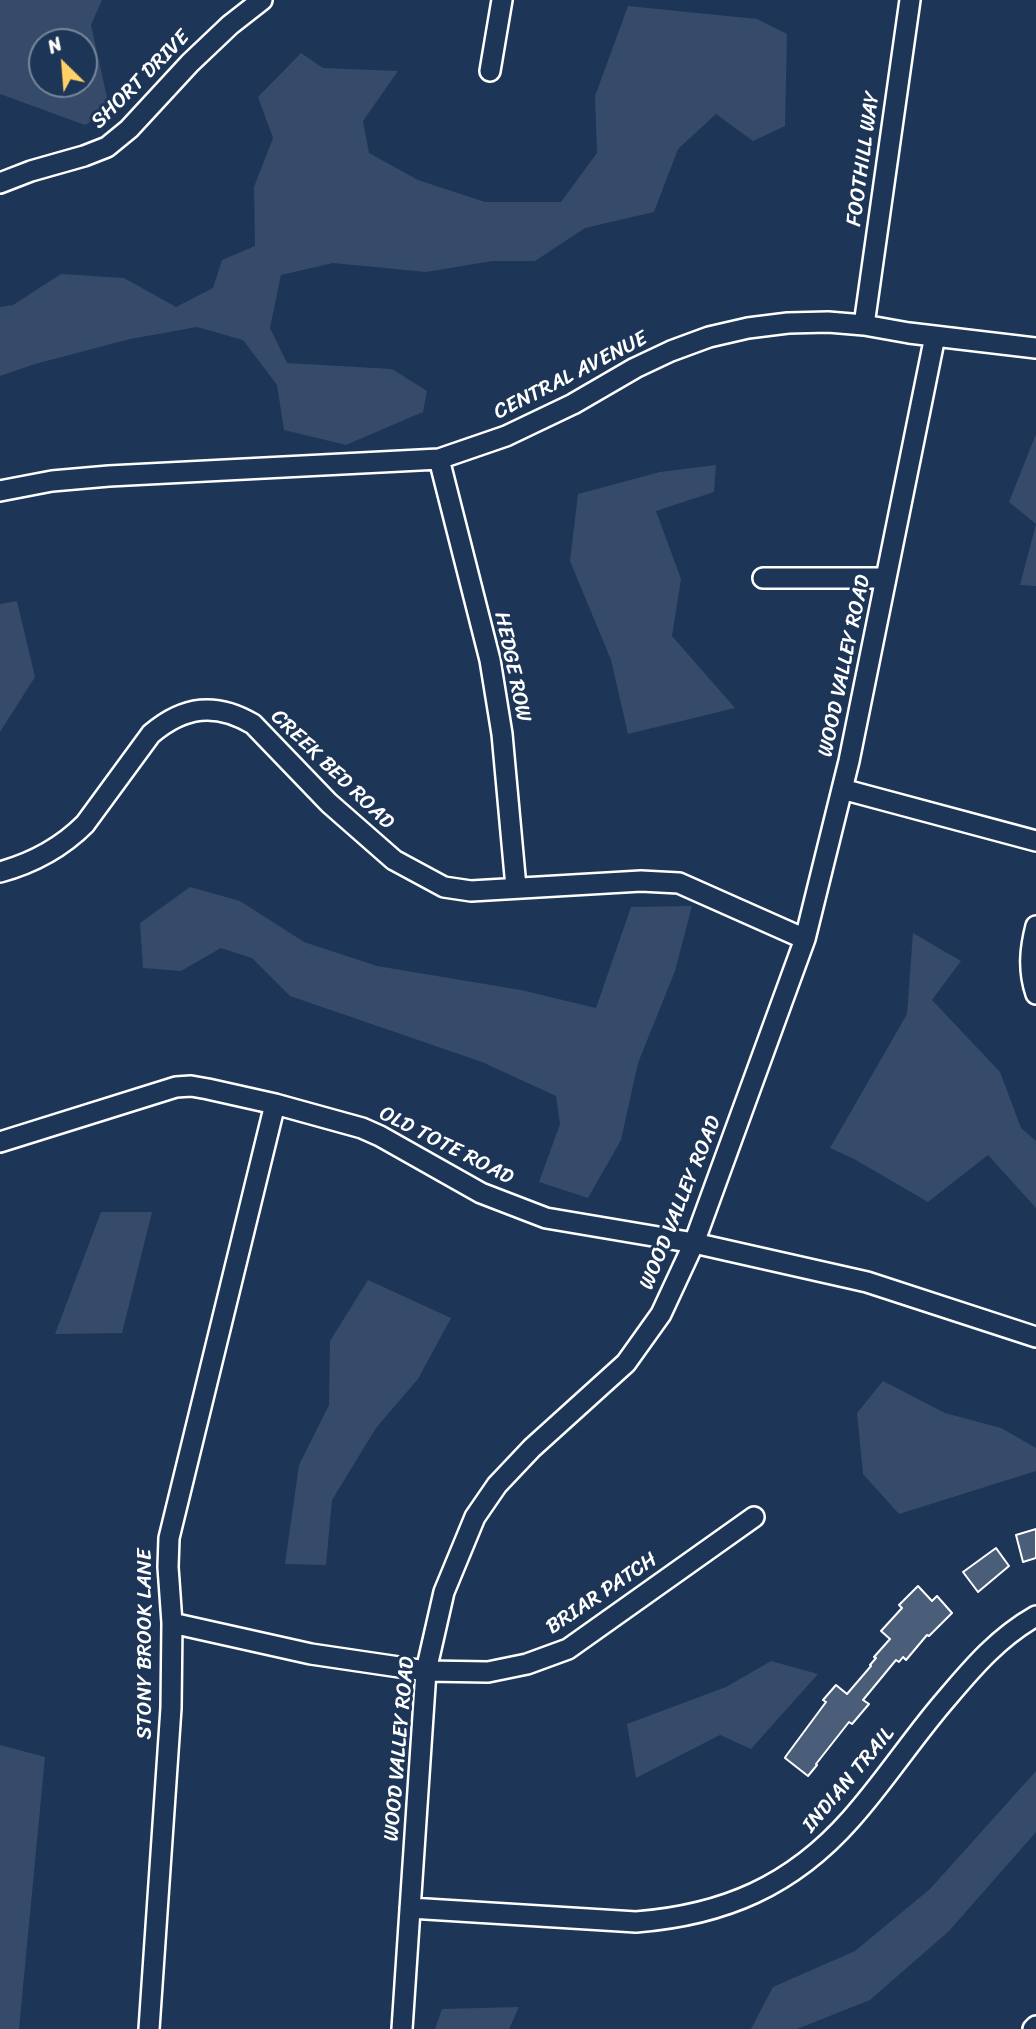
<!DOCTYPE html>
<html>
<head>
<meta charset="utf-8">
<style>
	body { margin:0 }
	#map { position:relative; width:1036px; height:2029px; overflow:hidden; background:#1d3557; font-family:Sriracha,sans-serif }
	canvas { display:block }
	.north { position:absolute; left:28px; top:28px; width:70px; height:70px; box-sizing:border-box; background:#1d3557; border:2px solid #77869a; border-radius:50%; rotate:335deg; font-size:19px; font-weight:700; line-height:28px; text-align:center; color:#fff }
	.north::after { content:''; display:block; margin:auto; width:24px; height:32px; background:#ffd166; clip-path:polygon(50% 0,100% 100%,50% 72%,0 100%) }
</style>
</head>
<body>
<div id="map">
<canvas width="1036" height="2029"></canvas>
<div class="north">N</div>
</div>
<script>
const c = document.querySelector('canvas').getContext('2d');
c.lineJoin = 'round';
function fill(path, color) {
  c.fillStyle = color;
  c.fill(path, 'evenodd');
}
function strokePath(path, color, width, dash) {
  c.strokeStyle = color;
  c.lineWidth = width;
  c.lineCap = dash ? 'butt' : 'round';
  c.setLineDash(dash || []);
  c.stroke(path);
}
function drawText(font, color, halo, rows, align = 'center') {
  c.font = font + ' Sriracha,sans-serif';
  c.lineWidth = 6;
  c.setLineDash([]);
  c.textBaseline = 'middle';
  c.strokeStyle = halo;
  c.fillStyle = color;
  for (const [text, x, y, turn = 0] of rows) {
    c.save();
    c.translate(x, y);
    c.rotate((+turn || 0) * Math.PI / 180);
    c.textAlign = isNaN(turn) ? turn : align;
    if (halo) c.strokeText(text, 0, 0);
    c.fillText(text, 0, 0);
    c.restore();
  }
}
fill(new Path2D(`
	M0 0H102L91 25 110 111 85 125 0 94ZM42 42H84V84H42Z
	M628 6 757 19 787 34 785 126 753 141 716 114 678 149 654 212 585 228 535 261H492L426 272 333 263 281 275 270 328 287 363 392 369 427 391 423 412 346 445 284 430 277 385 243 340 197 327 130 339 35 364 0 376V307L13 305 61 274 124 278 176 307 213 288 222 260 255 246 254 187 273 138 258 97 301 53 323 68 398 71 363 121 369 153 418 180 485 202H561L597 153 595 96Z
	M1036 434V524L1009 502Z
	M716 465 714 492 656 511 681 579 672 636 735 708 628 734 611 660 570 561 578 494 660 472Z
	M1036 524V586L1020 585Z
	M17 601 35 677 0 732V604Z
	M190 887 240 901 304 942 377 966 521 990 596 1008 631 907 692 906 675 971 638 1063 621 1140 588 1198 539 1182 560 1124 556 1096 482 1062 290 996 252 958 221 948 181 971 143 968 140 923Z
	M913 933 961 961 932 1000 1000 1072 1021 1128 1036 1141V1208L988 1155 928 1202 854 1159 830 1148 907 1014Z
	M101 1212H152L122 1333 55 1334Z
	M368 1280 451 1318 418 1379 376 1428 332 1500 326 1565 285 1564 299 1465 329 1405 330 1341Z
	M883 1381 945 1413 1001 1428 1036 1448V1471L899 1514 863 1474 857 1413Z
	M771 1661 818 1674 751 1749 720 1735 636 1778 627 1724 726 1687Z
	M0 1745 45 1757 19 2029H0Z
	M1036 1771V1832L949 1931 870 2000 797 2029H751L773 1987 855 1951 930 1889Z
	M519 2007 509 2029H435L442 2009Z`), '#364b69');
const building = new Path2D(`
	M1036 1529V1558L1023 1562 1016 1535Z
	M996 1548 1009 1566 978 1592 963 1572Z
	M918 1586 932 1601 937 1596 952 1613 929 1636 927 1635 906 1660 903 1657 899 1662 896 1660 863 1700 869 1704 852 1724 849 1722 816 1764 817 1765 808 1776 785 1758 786 1756 826 1702 823 1700 836 1685 847 1694 871 1666 870 1665 876 1658 874 1657 890 1639 881 1631 902 1608 899 1605Z`);
fill(building, '#4a5d79');
strokePath(building, '#fff', 2);
const minor = new Path2D(`
	M490 71 502 0
	M0 183 31 171 84 156 107 147 129 129 190 63 230 25 262 0
	M864 325 910 0
	M439 459 490 660 502 734 516 887
	M0 491 52 481 109 476 439 459 506 436 573 404 635 368 671 351 709 337 748 328 788 323 828 322 864 325 909 333 1036 348
	M763 578H886
	M842 789 1036 841
	M0 872C33 863 61 848 85 824L151 734C184 706 216 702 253 724L329 803 394 860 444 887 471 891 641 881 679 883 805 939
	M1036 926C1030 949 1028 970 1036 994
	M0 1142 176 1087 191 1086 208 1089 275 1104 362 1128 380 1136 481 1193 546 1218 694 1243 867 1282 1036 1337
	M172 1623 311 1654 426 1671 488 1672 527 1664 568 1649 754 1517
	M410 1908 636 1922C724 1915 792 1886 851 1819 885 1781 913 1737 947 1698 974 1666 999 1637 1036 1616
	M149 2029 171 1708 172 1623 168 1567 169 1538 275 1104
	M402 2029 426 1671 444 1592 475 1517 497 1485 532 1448 626 1363 661 1314 694 1243 805 939 849 761 935 336
	M1033 2029 1036 2026`);
strokePath(minor, '#fff', 24);
strokePath(minor, '#1d3557', 19);
drawText('21px', '#fff', '#1d3557', [
	["SHORT DRIVE",141,80,-45],
	["FOOTHILL WAY",864,159,-82],
	["CENTRAL AVENUE",571,376,-27],
	["WOOD VALLEY ROAD",845,666,-78],
	["HEDGE ROW",512,667,78],
	["CREEK BED ROAD",332,770,44],
	["OLD TOTE ROAD",446,1146,27],
	["WOOD VALLEY ROAD",681,1203,-68],
	["BRIAR PATCH",602,1594,-34],
	["STONY BROOK LANE",146,1644,-90],
	["WOOD VALLEY ROAD",400,1749,-85],
	["INDIAN TRAIL",849,1780,-50]
]);
</script>
</body>
</html>
